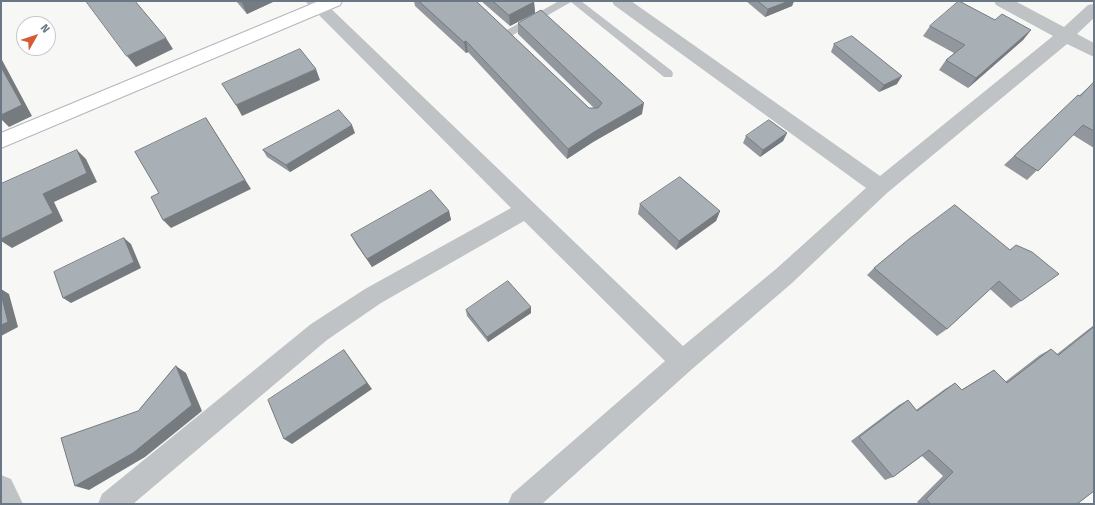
<!DOCTYPE html>
<html>
<head>
<meta charset="utf-8">
<style>
	body { margin:0 }
	#map { position:relative; width:1095px; height:505px; overflow:hidden; background:#f7f7f5; font-family:"Fira Sans",sans-serif }
	canvas { display:block }
	.frame { position:absolute; inset:0; border:2px solid #697884; pointer-events:none }
	.north { position:absolute; left:16px; top:16px; width:40px; height:40px; box-sizing:border-box; background:#fff; border:1px solid #c3c9ce; border-radius:50%; rotate:51deg; font-size:11px; font-weight:700; line-height:16px; text-align:center; color:#697884 }
	.north::after { content:''; display:block; margin:auto; width:14px; height:18px; background:#d75935; clip-path:polygon(50% 0,100% 100%,50% 72%,0 100%) }
</style>
</head>
<body>
<div id="map">
<canvas width="1095" height="505"></canvas>
<div class="frame"></div>
<div class="north">N</div>
</div>
<script>
const c = document.querySelector('canvas').getContext('2d');
c.lineJoin = 'round';
function strokePath(path, color, width, dash) {
  c.strokeStyle = color;
  c.lineWidth = width;
  c.lineCap = dash ? 'butt' : 'round';
  c.setLineDash(dash || []);
  c.stroke(path);
}
function fill(path, color) {
  c.fillStyle = color;
  c.fill(path, 'evenodd');
}
const secondary = new Path2D(`
	M319 1H342L340 5 1 148V133Z`);
strokePath(secondary, '#b1b7bb', 2);
fill(new Path2D(`
	M559 1H581L672 71 673 74 672 77H664L571 2 513 35H505L504 33 505 31Z`), '#bfc3c6');
fill(new Path2D(`
	M305 1H323L683 346 776 269 866 188 614 5 612 1H631L880 176 1053 36 996 5 994 1H1015L1064 27 1088 5 1094 4V18L1077 34 1094 43V57L1067 44 887 193 792 283 691 370 542 504H508L512 494 665 361 524 221 381 303 327 340 133 504H98L102 494 311 324 365 289 511 208Z
	M1 475 11 479 23 504H1Z`), '#bfc3c6');
fill(secondary, '#fff');
fill(new Path2D(`
	M236 1H275L247 14Z
	M414 1H476L589 108H594L518 34V23L642 114 593 142 567 159 468 52 466 53 415 6Z
	M481 1H534L535 13 510 26Z
	M746 1H794L792 6 765 17Z
	M995 20 1031 30 1023 40 968 88 939 70 946 60 954 53 923 36 930 26Z
	M834 44 897 84 879 92 831 52Z
	M1094 82V148L1073 135 1027 180 1004 165Z
	M355 133 290 172 267 157 263 150Z
	M787 133 783 141 760 157 743 143 746 136Z
	M640 204 720 211 716 221 676 250 638 214Z
	M955 205 1021 301 1011 308 990 289 947 329 937 336 867 275 874 268Z
	M449 211 451 220 372 267 356 244 351 235Z
	M466 310 531 313 488 342 467 316Z
	M1094 325V491L1077 504H919L917 502 943 476 922 456 893 477 885 480 851 441 899 405 908 400 916 410 945 389 955 383 961 390 994 370 1005 382 1040 355 1051 349 1057 354Z`), '#91979c');
fill(new Path2D(`
	M247 1H275L247 14 242 3Z
	M789 1H794L792 6 765 17 768 9Z
	M534 2 535 13 510 26 509 15Z
	M1031 30 1023 40 968 88 976 78Z
	M166 38 173 49 136 67 127 56Z
	M466 41 468 52 466 53 464 42Z
	M1 58 32 116 9 127 1 119Z
	M316 69 320 80 242 116 236 105Z
	M902 76 897 84 879 92 884 85Z
	M644 103 642 114 593 142 567 159 568 149 594 132Z
	M206 118 251 189 171 228 163 220Z
	M352 125 355 133 290 172 286 165Z
	M787 133 783 141 760 157 763 150Z
	M77 150 86 159 97 182 54 202 63 221 12 248 1 241V239L43 194Z
	M449 211 451 220 372 267 367 259Z
	M720 211 716 221 676 250 679 241Z
	M124 238 131 244 141 268 71 303 63 298Z
	M1 289 9 294 18 327 1 336Z
	M531 307V313L488 342 487 337Z
	M344 350 372 389 292 444 284 439Z
	M176 366 186 373 202 411 145 457 89 490 75 486Z`), '#767b7f');
const building = new Path2D(`
	M86 1H135L166 38 127 56Z
	M240 1H247L242 3Z
	M419 1H476L589 108H598L602 103 518 23 541 10 644 103 594 132 568 149 466 41 464 42Z
	M493 1H534V2L509 15Z
	M758 1H789L768 9Z
	M959 1 995 20 1002 14 1031 30 976 78 946 60 965 45 930 26Z
	M852 36 902 76 884 85 834 44Z
	M300 49 316 69 236 105 222 84Z
	M1 67 22 105 1 115Z
	M1094 82V131L1083 125 1038 171 1014 156 1078 95 1080 96Z
	M339 110 352 125 286 165 263 150Z
	M206 118 245 180 163 220 151 197 159 193 135 152Z
	M769 120 787 133 763 150 746 136Z
	M77 150 87 173 43 194 53 213 1 239V184Z
	M680 177 720 211 679 241 640 204Z
	M431 190 449 211 367 259 351 235Z
	M955 205 1010 250 1016 245 1032 252 1059 274 1021 301 999 281 947 329 874 268 909 239Z
	M124 238 134 262 63 298 54 272Z
	M508 281 531 307 487 337 466 310Z
	M1 294 8 322 1 325Z
	M1094 327V491L1077 504H931L926 499 953 472 929 450 893 477 859 437 908 400 917 411 955 383 962 390 994 370 1007 383 1051 349 1058 355Z
	M344 350 367 383 284 439 268 400Z
	M176 366 192 405 133 453 75 486 61 438 138 411Z`);
fill(building, '#a9b0b5');
strokePath(building, '#767b7f', 1);
</script>
</body>
</html>
